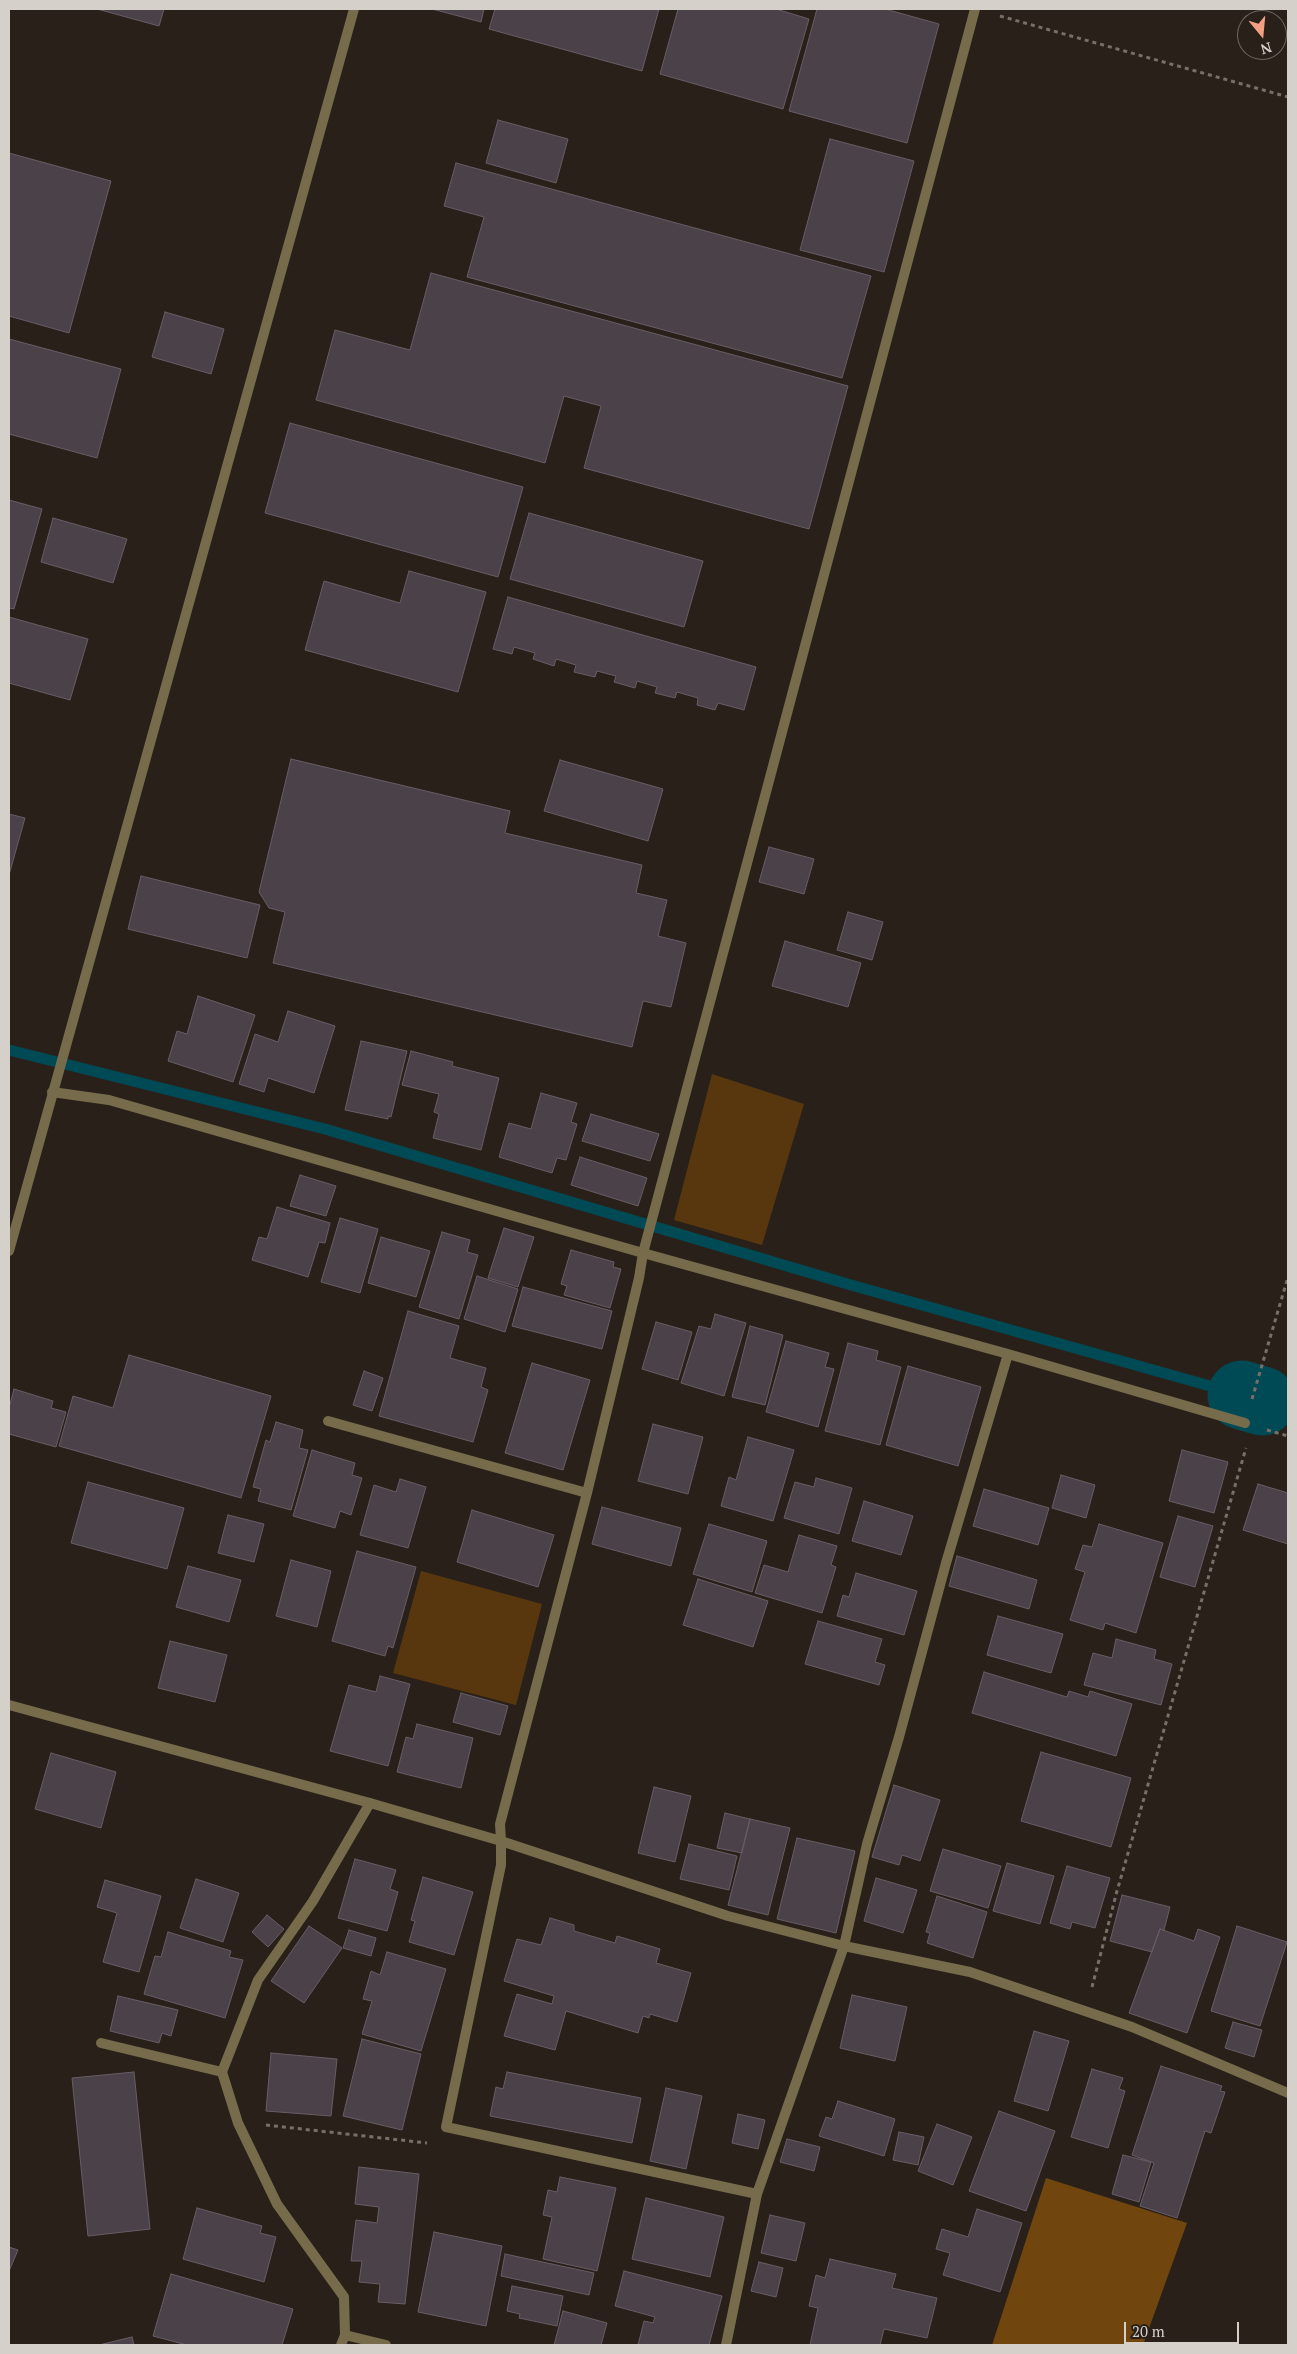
<!DOCTYPE html>
<html>
<head>
<meta charset="utf-8">
<style>
  body { margin:0 }
  #map { position:relative; width:1297px; height:2354px; overflow:hidden; background:#292119; font-family:"PT Serif",serif }
  canvas { display:block }
  .frame { position:absolute; inset:0; border:10px solid #d6d0cb; pointer-events:none }
  .north { position:absolute; left:1237px; top:10px; width:50px; height:50px; box-sizing:border-box; background:#292119; border:1px solid #6e6760; border-radius:50%; rotate:163deg; font-size:14px; font-weight:700; line-height:20px; text-align:center; color:#d6d0cb }
  .north::after { content:''; display:block; margin:auto; width:18px; height:22px; background:#f39f82; clip-path:polygon(50% 0,100% 100%,50% 72%,0 100%) }
  .scale { position:absolute; left:1124px; top:2322px; width:115px; height:22px; box-sizing:border-box; border:2px solid #d6d0cb; border-top:0; padding-left:6px; font-size:15px; line-height:18px; white-space:nowrap; color:#d6d0cb; -webkit-text-stroke:4px #292119; paint-order:stroke }
</style>
</head>
<body>
<div id="map">
<canvas width="1297" height="2354"></canvas>
<div class="frame"></div>
<div class="north">N</div>
<div class="scale">20 m</div>
</div>
<script>
const c = document.querySelector('canvas').getContext('2d');
c.lineJoin = 'round';
function fillPath(path, color) {
  c.fillStyle = color;
  c.fill(path, 'evenodd');
}
function toPath(rows) {
  const path = new Path2D();
  for (const r of rows) {
    path.moveTo(r[0], r[1]);
    for (let i = 2; i < r.length; i += 2) path.lineTo(r[i], r[i + 1]);
  }
  return path;
}
function trace(path, color, width, dash) {
  c.strokeStyle = color;
  c.lineWidth = width;
  c.lineCap = dash ? 'butt' : 'round';
  c.setLineDash(dash || []);
  c.stroke(path);
}
const green = toPath([
  [712,1074,804,1104,762,1245,674,1220],
  [421,1571,542,1604,516,1705,393,1673]
]);
const forest = toPath([
  [1046,2178,1187,2223,1143,2345,992,2345]
]);
const stream = toPath([
  [9,1050,325,1129,851,1285,1242,1395],
  [1262,1401,1288,1408]
]);
const river = toPath([
  [1242,1395,1262,1401]
]);
const building = toPath([
  [97,9,164,9,159,26,97,9],
  [432,9,484,9,481,22,432,9],
  [495,9,659,9,642,71,489,29,495,9],
  [678,9,776,9,809,19,783,109,660,74,678,9],
  [817,9,885,9,939,24,907,143,789,111,817,9],
  [498,120,568,139,556,183,486,163,498,120],
  [830,139,914,161,884,272,800,250,830,139],
  [9,153,111,181,69,333,9,316,9,153],
  [456,163,871,276,842,378,467,277,484,217,444,206,456,163],
  [431,273,848,386,809,529,584,468,601,406,564,396,545,463,316,400,335,330,410,350,431,273],
  [165,312,224,329,211,374,152,357,165,312],
  [9,339,121,369,97,458,9,434,9,339],
  [290,423,523,487,498,577,265,513,290,423],
  [9,500,42,509,14,609,9,608,9,500],
  [529,513,703,561,684,627,510,579,529,513],
  [53,518,127,539,113,583,41,562,53,518],
  [409,571,486,592,458,692,305,650,324,581,400,603,409,571],
  [508,597,756,667,744,710,718,703,715,710,697,705,698,698,677,692,675,698,655,693,657,687,637,681,635,688,614,682,616,676,597,671,595,677,574,672,576,665,556,659,554,666,533,659,535,653,514,647,512,654,493,649,508,597],
  [9,617,88,639,70,700,9,683,9,617],
  [291,759,510,811,505,833,642,865,636,893,667,900,658,936,686,943,671,1007,643,1001,632,1047,273,963,285,912,269,908,259,892,291,759],
  [560,760,663,789,648,841,544,811,560,760],
  [9,814,25,818,9,875,9,814],
  [769,847,814,859,804,894,759,882,769,847],
  [141,876,260,905,247,958,128,929,141,876],
  [848,912,883,922,872,960,837,950,848,912],
  [785,941,861,963,848,1007,772,986,785,941],
  [198,996,255,1015,233,1082,168,1061,177,1031,187,1034,198,996],
  [288,1011,335,1026,314,1093,268,1078,264,1092,239,1084,255,1034,278,1042,288,1011],
  [361,1041,407,1051,391,1117,388,1116,388,1119,345,1110,361,1041],
  [411,1051,453,1062,452,1066,499,1078,481,1150,433,1138,439,1114,434,1112,439,1094,402,1085,411,1051],
  [541,1093,577,1103,571,1122,577,1124,566,1160,557,1158,552,1173,499,1157,509,1123,531,1129,541,1093],
  [591,1114,659,1134,650,1161,582,1141,591,1114],
  [580,1157,647,1178,638,1206,571,1185,580,1157],
  [300,1175,336,1186,326,1216,290,1206,300,1175],
  [277,1207,330,1223,325,1243,319,1242,308,1277,252,1260,259,1237,267,1239,277,1207],
  [340,1218,378,1229,360,1293,321,1282,340,1218],
  [504,1228,534,1237,518,1287,488,1278,504,1228],
  [442,1232,470,1240,467,1252,478,1255,459,1319,419,1307,442,1232],
  [381,1237,430,1251,416,1297,368,1283,381,1237],
  [571,1250,614,1262,613,1267,621,1269,610,1308,564,1295,567,1286,561,1284,571,1250],
  [477,1276,518,1289,505,1332,464,1319,477,1276],
  [523,1287,612,1311,602,1349,512,1326,523,1287],
  [408,1311,459,1326,450,1358,486,1368,481,1387,488,1390,473,1442,379,1416,408,1311],
  [715,1314,746,1323,724,1396,681,1383,699,1326,711,1329,715,1314],
  [656,1322,692,1332,678,1380,642,1369,656,1322],
  [750,1326,783,1335,765,1405,732,1397,750,1326],
  [786,1341,829,1353,825,1367,834,1369,818,1427,766,1412,786,1341],
  [848,1343,878,1351,876,1360,901,1367,880,1445,825,1431,848,1343],
  [129,1355,271,1396,241,1498,59,1446,73,1396,113,1408,129,1355],
  [532,1363,590,1380,563,1470,505,1453,532,1363],
  [908,1366,981,1387,958,1466,886,1445,908,1366],
  [364,1371,383,1378,372,1411,353,1405,364,1371],
  [14,1389,53,1401,51,1408,66,1412,56,1447,9,1434,9,1408,14,1389],
  [276,1422,303,1430,299,1448,308,1450,291,1510,258,1501,261,1489,253,1487,266,1440,270,1442,276,1422],
  [653,1424,703,1437,688,1494,638,1481,653,1424],
  [748,1437,794,1450,773,1521,721,1506,729,1477,736,1480,748,1437],
  [312,1450,355,1463,352,1475,362,1478,351,1515,340,1511,335,1528,293,1516,312,1450],
  [1182,1450,1228,1462,1214,1513,1169,1501,1182,1450],
  [1061,1475,1095,1485,1086,1518,1052,1508,1061,1475],
  [816,1478,852,1488,839,1534,784,1518,795,1482,814,1487,816,1478],
  [400,1479,426,1487,408,1548,360,1535,374,1485,396,1492,400,1479],
  [88,1482,184,1508,167,1569,71,1543,88,1482],
  [1258,1484,1288,1493,1288,1544,1243,1530,1258,1484],
  [984,1489,1049,1508,1038,1545,973,1526,984,1489],
  [864,1501,913,1516,901,1555,852,1541,864,1501],
  [602,1507,681,1528,671,1566,592,1544,602,1507],
  [472,1510,554,1535,538,1587,457,1562,472,1510],
  [228,1515,264,1524,254,1562,218,1553,228,1515],
  [1178,1516,1213,1526,1195,1587,1160,1577,1178,1516],
  [709,1524,767,1541,752,1592,693,1574,709,1524],
  [1099,1524,1163,1543,1136,1633,1105,1623,1103,1630,1070,1620,1085,1572,1075,1569,1083,1545,1092,1547,1099,1524],
  [799,1535,837,1546,831,1565,836,1567,822,1613,755,1593,764,1565,788,1572,799,1535],
  [357,1551,416,1567,393,1648,388,1646,385,1656,332,1641,357,1551],
  [957,1556,1037,1580,1029,1609,949,1586,957,1556],
  [291,1560,331,1571,317,1627,276,1616,291,1560],
  [188,1566,241,1580,229,1622,176,1607,188,1566],
  [856,1573,917,1591,904,1635,837,1616,843,1595,849,1597,856,1573],
  [698,1579,768,1601,753,1647,683,1625,698,1579],
  [998,1616,1063,1634,1051,1673,987,1655,998,1616],
  [818,1621,882,1639,875,1662,885,1665,879,1685,805,1664,818,1621],
  [1116,1639,1156,1650,1154,1659,1172,1664,1161,1705,1084,1685,1093,1653,1112,1658,1116,1639],
  [170,1641,227,1655,215,1702,158,1688,170,1641],
  [984,1672,1067,1697,1069,1691,1088,1697,1090,1691,1132,1704,1116,1756,972,1713,984,1672],
  [380,1676,410,1684,388,1766,330,1751,349,1685,376,1692,380,1676],
  [461,1693,508,1706,500,1735,453,1722,461,1693],
  [417,1724,473,1738,461,1788,397,1772,406,1737,413,1739,417,1724],
  [1041,1752,1131,1778,1111,1847,1021,1821,1041,1752],
  [51,1753,116,1772,101,1828,35,1809,51,1753],
  [894,1785,940,1800,920,1861,902,1855,899,1865,872,1857,894,1785],
  [654,1787,691,1796,675,1862,638,1853,654,1787],
  [725,1813,750,1819,742,1853,717,1848,725,1813],
  [750,1819,790,1828,768,1915,728,1905,750,1819],
  [797,1838,855,1851,836,1933,777,1919,797,1838],
  [689,1844,737,1856,729,1890,680,1879,689,1844],
  [943,1849,1001,1866,988,1908,930,1891,943,1849],
  [355,1859,396,1870,390,1889,398,1892,387,1931,338,1918,355,1859],
  [1007,1863,1054,1876,1040,1924,993,1911,1007,1863],
  [1067,1866,1110,1878,1095,1928,1072,1922,1070,1929,1050,1923,1067,1866],
  [423,1877,473,1892,454,1955,409,1942,415,1921,411,1920,423,1877],
  [876,1878,917,1890,903,1933,864,1921,876,1878],
  [196,1879,239,1893,223,1942,180,1928,196,1879],
  [105,1880,161,1896,139,1972,103,1962,117,1913,97,1907,105,1880],
  [1122,1895,1170,1907,1164,1930,1160,1929,1152,1952,1110,1941,1122,1895],
  [937,1896,987,1912,973,1958,927,1943,930,1933,926,1932,937,1896],
  [267,1915,284,1929,268,1947,252,1932,267,1915],
  [550,1918,574,1925,574,1931,615,1943,617,1936,660,1949,656,1963,691,1973,677,2022,650,2014,649,2018,643,2016,638,2033,566,2011,555,2050,504,2036,517,1994,552,2004,554,1996,504,1981,517,1939,541,1945,550,1918],
  [309,1926,342,1948,304,2003,271,1981,309,1926],
  [1237,1926,1287,1942,1260,2026,1211,2011,1237,1926],
  [1160,1929,1194,1941,1198,1929,1220,1937,1187,2033,1129,2013,1160,1929],
  [349,1930,376,1938,371,1956,343,1948,349,1930],
  [168,1932,231,1951,229,1957,243,1960,225,2018,144,1994,155,1956,161,1957,168,1932],
  [387,1952,446,1969,421,2051,362,2034,372,2001,363,1999,371,1971,380,1975,387,1952],
  [852,1995,907,2007,895,2061,840,2048,852,1995],
  [118,1996,178,2010,171,2036,162,2033,159,2043,110,2031,118,1996],
  [1233,2022,1262,2030,1254,2057,1225,2048,1233,2022],
  [1034,2031,1069,2041,1048,2111,1014,2101,1034,2031],
  [362,2039,421,2054,402,2130,343,2116,362,2039],
  [271,2053,337,2059,331,2116,266,2111,271,2053],
  [1161,2066,1222,2086,1220,2091,1225,2092,1211,2133,1205,2131,1177,2218,1140,2206,1154,2163,1132,2155,1161,2066],
  [1092,2069,1123,2078,1119,2089,1125,2091,1108,2148,1071,2137,1092,2069],
  [134,2072,150,2229,88,2236,72,2078,134,2072],
  [507,2072,641,2098,632,2143,490,2116,496,2087,503,2089,507,2072],
  [666,2088,702,2096,686,2169,650,2161,666,2088],
  [838,2101,895,2119,884,2156,819,2136,826,2117,832,2119,838,2101],
  [999,2111,1055,2131,1026,2211,969,2191,999,2111],
  [738,2114,765,2120,758,2149,732,2143,738,2114],
  [937,2124,972,2137,953,2185,918,2171,937,2124],
  [899,2132,924,2137,918,2165,893,2160,899,2132],
  [787,2139,820,2147,814,2171,780,2162,787,2139],
  [1123,2155,1151,2162,1139,2202,1112,2194,1123,2155],
  [359,2167,419,2174,405,2304,378,2302,380,2284,359,2282,362,2261,351,2261,356,2220,377,2223,379,2207,355,2204,359,2167],
  [560,2177,616,2188,597,2271,543,2259,552,2217,543,2215,548,2190,557,2192,560,2177],
  [646,2198,724,2217,710,2277,632,2259,646,2198],
  [197,2208,262,2226,260,2233,276,2237,264,2282,183,2259,197,2208],
  [977,2209,1022,2223,1000,2292,943,2275,950,2253,936,2249,942,2229,968,2237,977,2209],
  [770,2215,805,2223,796,2261,761,2253,770,2215],
  [434,2232,502,2246,486,2326,418,2312,434,2232],
  [9,2247,18,2250,9,2271,9,2247],
  [505,2254,594,2273,589,2295,501,2276,505,2254],
  [830,2259,896,2274,892,2288,937,2298,927,2338,884,2329,880,2345,810,2345,818,2308,809,2306,816,2275,825,2278,830,2259],
  [759,2262,783,2268,776,2297,751,2291,759,2262],
  [624,2271,722,2296,709,2345,638,2345,644,2321,653,2323,655,2317,615,2306,624,2271],
  [171,2274,293,2309,282,2345,187,2345,153,2336,171,2274],
  [512,2286,563,2296,557,2326,519,2318,520,2314,507,2311,512,2286],
  [563,2311,607,2323,601,2345,554,2345,563,2311],
  [132,2337,134,2345,99,2345,132,2337]
]);
const path = toPath([
  [1000,16,1288,97],
  [1252,1399,1288,1277],
  [1267,1430,1288,1436],
  [1092,1987,1117,1891,1246,1448],
  [266,2125,427,2143]
]);
const service = toPath([
  [52,1092,109,1100,643,1253,1008,1354,1245,1423],
  [501,1841,501,1865,446,2127,757,2194],
  [844,1946,970,1972,1132,2027,1288,2093],
  [101,2043,222,2072],
  [345,2335,344,2297,277,2204,238,2123,222,2072,258,1980,313,1901,370,1803],
  [341,2345,345,2335,386,2345],
  [726,2345,757,2194,844,1946,867,1844,899,1737,946,1563,1008,1354]
]);
const minor = toPath([
  [9,1251,354,9],
  [328,1421,587,1493],
  [9,1705,370,1803,501,1841,728,1916,844,1946],
  [501,1841,500,1824,587,1493,639,1278,643,1253,975,9]
]);
fillPath(green, '#59370e');
fillPath(forest, '#70450e');
trace(stream, '#004a55', 11);
trace(river, '#004a55', 69);
fillPath(building, '#4b4149');
trace(building, '#685d66', 1);
trace(path, '#777069', 3, [4, 4]);
trace(service, '#766c4b', 10);
trace(minor, '#766c4b', 10);
</script>
</body>
</html>
